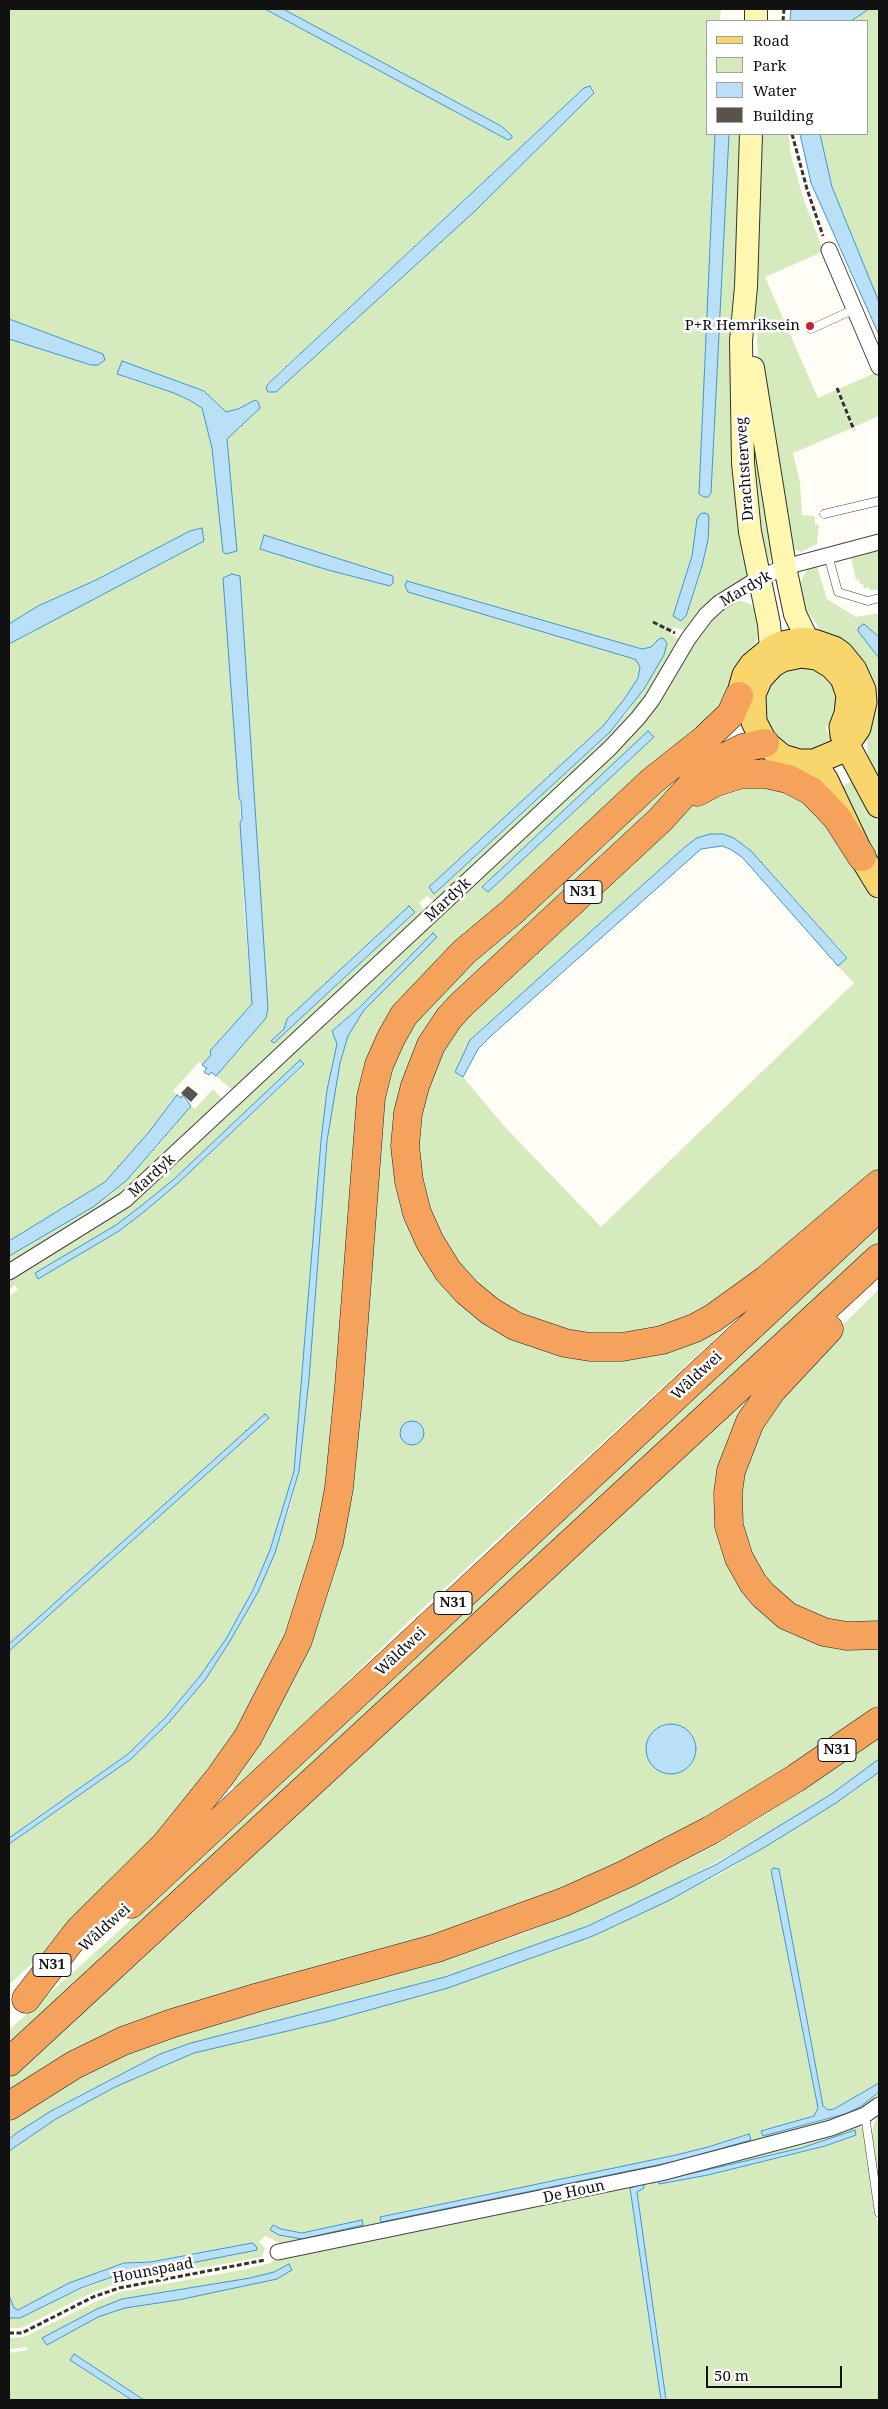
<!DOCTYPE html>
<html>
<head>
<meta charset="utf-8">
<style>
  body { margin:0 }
  #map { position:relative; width:888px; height:2409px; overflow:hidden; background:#fffdf5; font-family:"Noto Serif",serif }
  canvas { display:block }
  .frame { position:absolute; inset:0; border:10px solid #111; pointer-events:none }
  .legend { position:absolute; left:706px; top:20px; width:162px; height:115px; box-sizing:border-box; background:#fff; border:1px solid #a0a0a0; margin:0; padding:6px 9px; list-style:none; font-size:15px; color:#111 }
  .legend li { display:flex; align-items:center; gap:10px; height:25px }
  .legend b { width:25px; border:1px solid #a0a0a0 }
  .scale { position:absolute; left:706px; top:2366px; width:136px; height:22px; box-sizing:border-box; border:2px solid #111; border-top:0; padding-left:6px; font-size:15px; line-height:18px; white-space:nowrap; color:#111; -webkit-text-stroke:4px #fff; paint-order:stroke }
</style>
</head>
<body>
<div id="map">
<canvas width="888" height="2409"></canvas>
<div class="frame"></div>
<ul class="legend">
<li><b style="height:6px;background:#f9d66b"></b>Road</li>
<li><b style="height:14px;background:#d5ebbd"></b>Park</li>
<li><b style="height:14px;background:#b9e0f7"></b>Water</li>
<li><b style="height:14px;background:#5a524d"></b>Building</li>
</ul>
<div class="scale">50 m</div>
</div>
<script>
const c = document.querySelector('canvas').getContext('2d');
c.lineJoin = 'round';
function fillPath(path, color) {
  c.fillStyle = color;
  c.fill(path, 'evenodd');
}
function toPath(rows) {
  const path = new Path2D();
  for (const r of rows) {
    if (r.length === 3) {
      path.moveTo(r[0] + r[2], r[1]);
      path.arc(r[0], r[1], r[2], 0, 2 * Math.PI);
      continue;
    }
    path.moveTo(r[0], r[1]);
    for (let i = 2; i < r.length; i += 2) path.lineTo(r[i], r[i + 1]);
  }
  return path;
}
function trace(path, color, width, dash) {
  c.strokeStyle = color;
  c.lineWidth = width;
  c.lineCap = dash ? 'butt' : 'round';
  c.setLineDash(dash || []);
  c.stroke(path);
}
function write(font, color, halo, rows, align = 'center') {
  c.font = font + ' "Noto Serif",serif';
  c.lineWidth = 5;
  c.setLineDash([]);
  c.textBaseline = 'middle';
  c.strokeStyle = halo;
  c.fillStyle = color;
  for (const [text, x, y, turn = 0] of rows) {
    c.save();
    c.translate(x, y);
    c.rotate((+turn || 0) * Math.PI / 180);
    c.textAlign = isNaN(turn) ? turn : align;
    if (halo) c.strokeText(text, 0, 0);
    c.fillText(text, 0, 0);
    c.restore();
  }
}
const green = toPath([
  [9,9,265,9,508,140,512,136,501,126,283,9,721,9,720,21,707,21,707,134,715,134,699,494,708,497,711,493,729,134,743,134,749,573,745,580,686,631,674,627,670,634,680,640,636,716,435,902,427,896,419,903,426,912,235,1089,231,1089,216,1076,266,1018,268,1008,240,577,237,574,240,799,244,906,252,1004,203,1065,199,1062,173,1091,177,1095,149,1132,105,1182,9,1241,9,644,204,541,201,528,190,531,96,580,38,606,9,624,9,339,91,365,103,354,9,319],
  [590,86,594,90,594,93,474,212,276,392,269,382,584,88],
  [122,361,204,391,226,412,238,409,254,400,227,439,237,551,223,547,212,448,202,408,189,400,174,393,123,377],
  [709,518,708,539,702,566,692,598,686,616,673,616,692,556],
  [264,536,393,576,393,581,390,586,328,570,260,549],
  [407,581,642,649,651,647,659,639,664,655,628,712,610,732,434,894,429,887,603,726,625,698,638,678,640,667,636,660,631,658,408,592],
  [409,906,415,912,271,1041,284,1029,287,1019],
  [869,9,879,9,879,302,832,187,820,134,867,134,867,21,851,21],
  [760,134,788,134,791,156,805,203,823,250,822,252,765,277,818,398,836,390,852,428,793,453,800,483,802,515,815,516,815,525,819,524,817,544,801,552,791,548,759,370,755,306],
  [875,373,879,381,879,416,854,427,839,389],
  [748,395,774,559,765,562,762,560],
  [879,550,879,590,870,590,869,587,864,588,863,584,860,584,859,579,856,580,851,557],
  [817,566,827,599,856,617,879,613,879,637,864,624,879,658,879,785,869,766,866,731,834,640,821,631,801,602,799,591,801,581,806,571],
  [737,600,750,604,755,609,760,623,758,637,726,702,387,1036,333,1487,292,1637,214,1775,91,1908,9,1985,9,1844,131,1759,170,1721,205,1680,230,1641,258,1592,290,1507,299,1471,309,1379,327,1141,340,1063,348,1036,364,1010,437,937,332,1031,337,1044,327,1090,321,1141,294,1471,270,1550,253,1590,226,1639,200,1676,166,1717,128,1754,9,1838,9,1651,269,1418,265,1415,9,1644,9,1296,18,1290,15,1285,9,1290,9,1277,106,1219,614,752,691,645,722,607],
  [649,731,654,737,488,892,482,887],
  [300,1060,304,1065,177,1184,145,1211,119,1231,38,1278,35,1273,116,1225,141,1206,173,1180],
  [801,668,813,669,824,675,832,684,837,705,833,719,825,728,832,740,822,747,804,750,795,748,778,739,773,733,765,715,765,702,772,683,782,673],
  [722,742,725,751,468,987,400,1142,456,1290,595,1354,757,1300,407,1623,236,1790,226,1780,311,1619,381,1094,408,1031,476,959,671,776],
  [766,780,815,804,879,904,879,1177,692,1322,590,1339,493,1303,437,1238,418,1178,417,1116,455,1023,706,794],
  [734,838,751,851,847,957,838,966,854,983,601,1227,504,1126,463,1077,455,1072,470,1040,686,846],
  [853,781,879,824,879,867,837,788],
  [213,1089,220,1096,222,1105,122,1197,9,1267,9,1256,111,1194,156,1148,191,1106,195,1109],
  [879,1224,879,1245,92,1971,9,2043,9,2030,177,1878],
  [879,1289,879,1626,855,1628,792,1607,746,1560,736,1485,781,1386],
  [766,1381,732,1446,746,1584,879,1646,879,1710,836,1743,624,1868,9,2097,9,2077,135,1966],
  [879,1737,879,1759,830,1795,763,1837,663,1891,588,1926,445,1977,191,2043,160,2054,51,2111,9,2139,9,2117,34,2100,153,2041,426,1966,525,1933,620,1893,710,1848,762,1817],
  [879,1772,879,2083,834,2109,828,2110,823,2106,779,1869,771,1870,818,2108,814,2116,761,2131,763,2136,829,2119,860,2107,879,2092,879,2099,863,2111,749,2147,284,2245,265,2236,259,2242,265,2248,262,2257,118,2283,91,2293,21,2328,9,2328,9,2318,120,2274,156,2270,257,2250,256,2246,252,2243,151,2262,124,2263,69,2283,18,2310,14,2308,9,2295,9,2151,56,2119,115,2087,194,2053,330,2021,448,1988,593,1936,722,1873,836,1803],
  [748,2134,751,2140,677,2161,381,2222,380,2217,676,2155,708,2147],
  [273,2225,281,2229,302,2233,363,2225,302,2239,279,2235],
  [879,2112,878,2125,879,2185,872,2136,873,2126],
  [856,2125,860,2126,863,2130,879,2235,879,2400,666,2400,637,2192,639,2189,630,2188,661,2400,144,2400,74,2354,70,2360,132,2400,9,2400,9,2353,28,2350,27,2347,9,2349,9,2338,24,2337,95,2302,120,2292,247,2269,270,2263,281,2255],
  [855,2130,856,2135,826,2146,708,2175,659,2183,659,2181,801,2148],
  [288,2264,291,2270,276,2279,178,2300,125,2308,98,2317,47,2345,122,2299,250,2278,274,2272]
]);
const water = toPath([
  [265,9,283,9,501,126,512,136,512,138,508,140,265,9],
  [791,9,869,9,851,21,790,21,791,9],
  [590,86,594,93,474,212,276,392,268,392,266,387,270,382,584,88,590,86],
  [715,134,729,134,711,493,708,497,704,497,699,494,715,134],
  [800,134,820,134,832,187,879,302,879,335,811,183,800,134],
  [9,319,103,354,105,360,98,365,91,365,9,339,9,319],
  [122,361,204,391,226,412,238,409,255,400,258,402,260,408,227,439,237,551,226,554,223,552,212,448,202,408,189,400,174,393,117,374,122,361],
  [704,513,708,514,709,518,708,540,702,566,686,616,681,621,673,616,692,556,697,519,700,514,704,513],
  [202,528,204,541,9,644,9,624,38,606,96,580,190,531,202,528],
  [264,535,393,576,393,583,390,586,328,570,260,549,264,535],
  [232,574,240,576,268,1008,266,1018,216,1076,211,1072,209,1075,204,1072,207,1068,202,1065,211,1055,210,1051,252,1004,240,823,242,819,241,801,239,798,223,578,232,574],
  [407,581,642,649,651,647,659,639,663,638,667,643,664,655,644,689,610,732,434,894,429,887,603,726,625,698,638,678,640,667,636,660,631,658,408,592,405,586,407,581],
  [864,624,879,637,879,658,858,631,859,627,864,624],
  [648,731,654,737,488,892,482,887,648,731],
  [710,834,723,834,734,838,751,851,847,958,838,966,742,857,730,849,722,846,701,849,492,1035,478,1049,463,1077,455,1072,470,1040,686,846,697,838,710,834],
  [409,906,415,912,274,1043,271,1041,284,1029,287,1019,409,906],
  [433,933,437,937,364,1010,348,1036,340,1063,327,1141,309,1379,299,1471,275,1553,258,1592,230,1641,205,1680,170,1721,131,1759,9,1844,9,1838,128,1754,166,1717,200,1676,226,1639,253,1590,270,1550,294,1471,321,1141,327,1090,337,1044,332,1031,360,1007,433,933],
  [300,1060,304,1064,177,1184,145,1211,119,1231,38,1279,35,1273,116,1225,141,1206,173,1180,300,1060],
  [177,1095,181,1098,183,1095,191,1106,127,1180,93,1207,9,1256,9,1241,105,1182,149,1132,177,1095],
  [265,1414,269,1418,9,1651,9,1644,265,1414],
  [412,1433,12],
  [671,1749,25],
  [879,1759,879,1772,836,1803,765,1847,668,1901,593,1936,448,1988,330,2021,194,2053,115,2087,56,2119,9,2151,9,2139,18,2132,51,2111,160,2054,191,2043,445,1977,588,1926,717,1864,830,1795,879,1759],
  [774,1868,779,1869,823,2106,828,2110,834,2109,879,2083,879,2092,860,2107,845,2114,763,2136,761,2131,814,2116,818,2108,771,1870,774,1868],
  [855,2130,856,2135,825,2146,708,2175,659,2184,659,2181,801,2148,855,2130],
  [749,2134,751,2140,677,2161,381,2222,380,2217,676,2155,708,2147,749,2134],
  [643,2184,644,2188,637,2192,666,2400,661,2400,630,2188,643,2184],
  [362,2220,363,2225,302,2239,279,2235,270,2230,273,2225,281,2229,302,2233,362,2220],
  [252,2243,256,2246,257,2250,156,2270,120,2274,81,2288,20,2318,9,2318,9,2295,14,2308,18,2310,69,2283,124,2263,151,2262,252,2243],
  [289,2264,292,2270,277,2279,178,2300,125,2308,98,2317,47,2345,42,2338,97,2309,122,2299,250,2278,274,2272,289,2264],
  [74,2354,144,2400,132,2400,70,2360,74,2354]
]);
const building = toPath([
  [188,1086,198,1094,191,1102,181,1093]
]);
const path = toPath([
  [783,21,784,9],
  [792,134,807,189,823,236],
  [837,388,854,430],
  [653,622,675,633],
  [9,2333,22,2333,93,2297,119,2288,265,2260]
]);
const lane = toPath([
  [811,329,855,309],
  [824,514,879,501],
  [828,555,838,592,868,601,879,598],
  [865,2115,879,2213]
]);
const street = toPath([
  [829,250,879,367],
  [9,1272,125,1200,610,748,638,718,652,700,688,639,706,615,719,603,759,578,785,567,879,542],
  [278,2252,661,2173,831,2128,865,2115,879,2105]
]);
const secondary = toPath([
  [756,21,756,9],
  [751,134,746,287,741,341,743,463,750,532,769,624,771,649],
  [753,368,785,567,795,614,808,641]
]);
const primary = toPath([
  [739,696,745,675,752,665,771,649,782,644,803,640,814,642,834,649,841,654,854,670,863,690,864,702,858,728,847,744,838,752,814,762,799,762,782,757,765,743,754,722,753,694,760,678,772,665,782,659,801,655,817,657,832,666,843,678,849,695,847,714,842,727,843,735,847,744,850,751,879,805],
  [814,762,826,781,862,857,879,885]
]);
const highway = toPath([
  [765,743,743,748,723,758,699,777,660,820,461,1005,449,1018,431,1045,415,1086,408,1113,405,1146,409,1181,417,1213,430,1242,448,1271,467,1292,490,1311,515,1326,565,1343,590,1347,622,1347,662,1340,695,1328,713,1318,767,1279,879,1184],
  [697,792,716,782,742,774,766,774,788,779,811,791,824,804,837,818,862,857],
  [829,1329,772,1390,750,1422,731,1471,728,1493,729,1526,739,1558,753,1583,763,1595,787,1616,824,1632,847,1636,879,1635],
  [131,1904,879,1207],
  [26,1999,79,1930,165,1845,219,1778,248,1737,298,1640,329,1542,339,1488,349,1387,371,1097,379,1065,391,1038,404,1015,464,952,513,911,652,781,705,739,731,714,739,696],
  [9,2062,879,1258],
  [9,2106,74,2065,123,2041,173,2023,259,1997,437,1948,564,1902,626,1874,711,1830,796,1778,879,1721]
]);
const markers = [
  [810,326,5,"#c4262e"]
];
const shields = [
  [583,892,38],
  [453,1603,38],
  [837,1750,38],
  [52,1965,38]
];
const shieldNames = [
  ["N31",583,892],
  ["N31",453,1603],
  ["N31",837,1750],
  ["N31",52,1965]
];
const poiNames = [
  ["P+R Hemriksein",800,326]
];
const streetNames = [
  ["Drachtsterweg",745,469,-94],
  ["Mardyk",746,589,-30],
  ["Mardyk",448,900,-43],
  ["Mardyk",152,1176,-42],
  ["Wâldwei",697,1376,-43],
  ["Wâldwei",401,1652,-43],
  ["Wâldwei",105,1928,-42],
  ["De Houn",574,2192,-12],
  ["Hounspaad",153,2271,-11]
];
fillPath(green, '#d5ebbd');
fillPath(water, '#b9e0f7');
trace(water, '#3f96cf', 1);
fillPath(building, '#5a524d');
trace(lane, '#444', 9);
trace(street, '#444', 17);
trace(secondary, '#333', 24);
trace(primary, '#222', 27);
trace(highway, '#222', 29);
trace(path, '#333', 3, [5, 2.5]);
trace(lane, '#fff', 8);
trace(street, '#fff', 15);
trace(secondary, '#fff6b0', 22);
trace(primary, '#f9d66b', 25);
trace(highway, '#f5a25d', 28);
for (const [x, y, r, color] of markers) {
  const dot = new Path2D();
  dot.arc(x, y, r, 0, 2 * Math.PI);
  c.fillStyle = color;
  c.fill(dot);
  trace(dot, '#fff', 2);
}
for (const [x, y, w] of shields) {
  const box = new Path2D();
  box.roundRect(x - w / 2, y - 11.5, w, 23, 4);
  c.fillStyle = '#fff';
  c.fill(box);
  trace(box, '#111', 1);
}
write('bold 14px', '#111', null, shieldNames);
write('15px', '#111', '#fff', poiNames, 'right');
write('15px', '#111', '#fff', streetNames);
</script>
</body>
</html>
